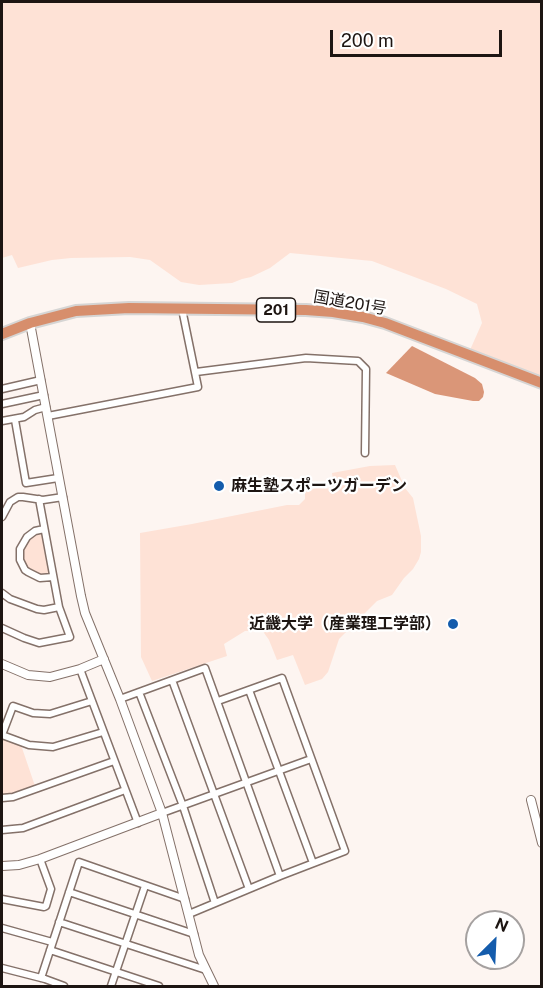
<!DOCTYPE html>
<html>
<head>
<meta charset="utf-8">
<style>
  body { margin:0 }
  #map { position:relative; width:543px; height:988px; overflow:hidden; background:#fdf5f1; font-family:"Public Sans",sans-serif }
  canvas { display:block }
  .frame { position:absolute; inset:0; border:3px solid #1d1512; pointer-events:none }
  .north { position:absolute; left:465px; top:910px; width:60px; height:60px; box-sizing:border-box; background:#fff; border:2px solid #a5a1a0; border-radius:50%; rotate:24deg; font-size:16px; font-weight:700; line-height:24px; text-align:center; color:#1d1512 }
  .north::after { content:''; display:block; margin:auto; width:21px; height:27px; background:#145cac; clip-path:polygon(50% 0,100% 100%,50% 72%,0 100%) }
  .scale { position:absolute; left:330px; top:30px; width:172px; height:27px; box-sizing:border-box; border:3px solid #1d1512; border-top:0; padding-left:8px; font-size:18px; line-height:21px; white-space:nowrap; color:#1d1512; -webkit-text-stroke:4px #fff; paint-order:stroke }
</style>
</head>
<body>
<div id="map">
<canvas width="543" height="988"></canvas>
<div class="frame"></div>
<div class="north">N</div>
<div class="scale">200 m</div>
</div>
<script>
const c = document.querySelector('canvas').getContext('2d');
c.lineJoin = 'round';
function fillPath(path, color) {
  c.fillStyle = color;
  c.fill(path, 'evenodd');
}
function toPath(rows) {
  const path = new Path2D();
  for (const r of rows) {
    path.moveTo(r[0], r[1]);
    for (let i = 2; i < r.length; i += 2) path.lineTo(r[i], r[i + 1]);
  }
  return path;
}
function trace(path, color, width, dash) {
  c.strokeStyle = color;
  c.lineWidth = width;
  c.lineCap = dash ? 'butt' : 'round';
  c.setLineDash(dash || []);
  c.stroke(path);
}
function write(font, color, halo, rows, align = 'center') {
  c.font = font + ' "Public Sans","Noto Sans JP",sans-serif';
  c.lineWidth = 4.5;
  c.setLineDash([]);
  c.textBaseline = 'middle';
  c.strokeStyle = halo;
  c.fillStyle = color;
  for (const [text, x, y, turn = 0] of rows) {
    c.save();
    c.translate(x, y);
    c.rotate((+turn || 0) * Math.PI / 180);
    c.textAlign = isNaN(turn) ? turn : align;
    if (halo) c.strokeText(text, 0, 0);
    c.fillText(text, 0, 0);
    c.restore();
  }
}
const green = toPath([
  [2,2,541,2,541,377,470,350,482,323,477,304,446,289,372,261,290,253,270,268,251,277,242,279,232,283,199,285,181,282,150,260,130,257,71,258,52,260,18,268,12,255,2,258],
  [395,465,405,488,413,498,421,536,421,552,419,559,413,569,404,578,392,595,377,601,339,639,328,672,322,679,305,685,293,655,277,660,269,640,262,630,245,631,224,644,227,656,152,681,141,657,140,533,192,524,287,505,299,505,305,499,305,491,316,488,334,489,332,473,370,466],
  [40,532,42,534,50,572,48,575,40,575,28,569,25,565,22,553,24,546,32,535],
  [2,738,21,745,35,786,13,794,2,795]
]);
const water = toPath([
  [412,346,475,378,482,384,484,392,483,397,479,401,473,401,435,394,386,373]
]);
const minor = toPath([
  [196,372,306,358,358,361,366,369,365,453],
  [2,389,41,380],
  [2,404,44,395],
  [48,416,198,387,182,309],
  [15,420,26,483,58,478],
  [2,421,24,417,35,410,46,407],
  [2,517,10,502,18,497,23,497,43,500,63,497],
  [44,529,35,531,27,537,20,549,20,560,25,570,28,572,40,578,53,577],
  [2,593,10,599,37,609,44,610,59,607],
  [2,628,24,638,39,643,70,637,59,607,39,499],
  [80,669,138,823],
  [172,680,249,889],
  [249,690,313,863],
  [139,692,183,806,215,903],
  [120,699,205,668,280,876],
  [92,701,50,714,33,713,13,706,2,735,29,745,53,747,103,732],
  [2,798,13,797,114,761],
  [162,813,311,759],
  [2,830,23,828,125,790],
  [69,892,194,934],
  [2,899,44,907,46,906,51,889,40,859],
  [189,914,280,876,345,851,282,678,218,701],
  [59,922,206,970],
  [2,928,52,942],
  [50,950,159,986],
  [2,968,45,979,64,986],
  [41,978,79,862,185,899],
  [111,986,145,886]
]);
const tertiary = toPath([
  [30,323,81,596,85,613,120,699,162,813,199,955,214,986],
  [2,664,28,675,50,677,80,669,104,659],
  [531,800,542,843],
  [2,866,19,865,40,859,162,813]
]);
const trunk = toPath([
  [2,334,30,323,76,311,129,308,306,310,333,312,363,317,385,323,542,383]
]);
const markers = [
  [219,486,6,"#145cac"],
  [453,624,6,"#145cac"]
];
const shields = [
  [276,310,39]
];
const shieldNames = [
  ["201",276,310]
];
const streetNames = [
  ["国道201号",350,303,10]
];
const poiNames = [
  ["麻生塾スポーツガーデン",231,486],
  ["近畿大学（産業理工学部）",441,624,"right"]
];
fillPath(green, '#fee2d6');
fillPath(water, '#da9678');
trace(minor, '#847169', 9);
trace(tertiary, '#847169', 10);
trace(trunk, '#d6d5d4', 14);
trace(minor, '#fff', 6);
trace(tertiary, '#fff', 8);
trace(trunk, '#d78e6c', 10);
for (const [x, y, r, color] of markers) {
  const dot = new Path2D();
  dot.arc(x, y, r, 0, 2 * Math.PI);
  c.fillStyle = color;
  c.fill(dot);
  trace(dot, '#fff', 2);
}
for (const [x, y, w] of shields) {
  const box = new Path2D();
  box.roundRect(x - w / 2, y - 12, w, 24, 4.5);
  c.fillStyle = '#fff';
  c.fill(box);
  trace(box, '#1d1512', 1.5);
}
write('bold 15px', '#1d1512', null, shieldNames);
write('16px', '#1d1512', '#fff', streetNames);
write('bold 16px', '#1d1512', '#fff', poiNames, 'left');
</script>
</body>
</html>
